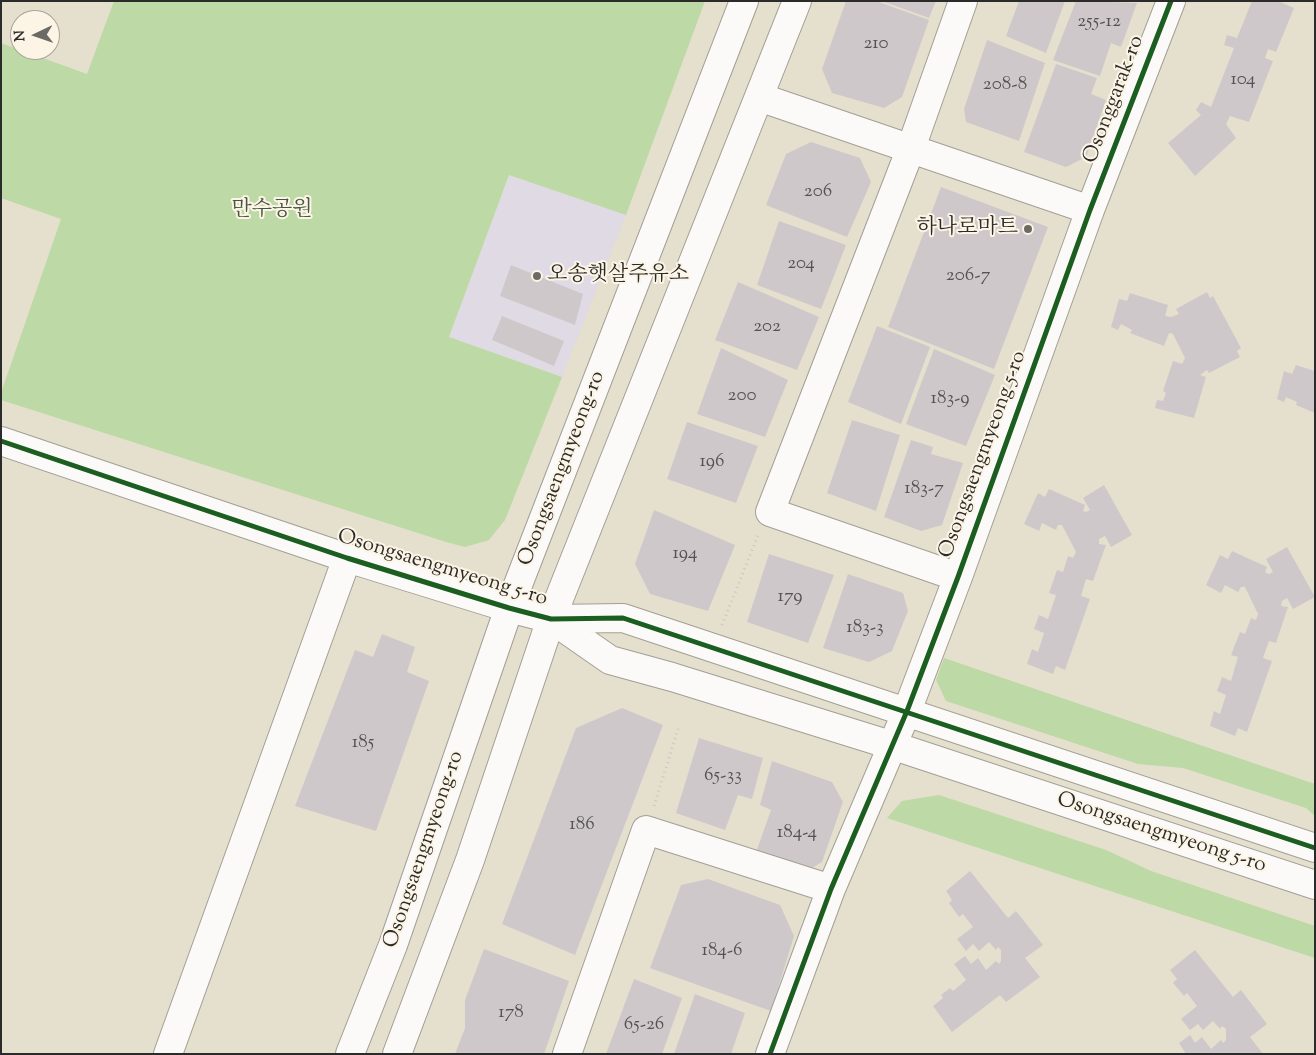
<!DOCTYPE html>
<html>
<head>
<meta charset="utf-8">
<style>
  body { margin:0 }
  #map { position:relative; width:1316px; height:1055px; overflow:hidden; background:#e5dfce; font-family:"Sorts Mill Goudy",serif }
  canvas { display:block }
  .frame { position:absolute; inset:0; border:2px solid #2b2b2b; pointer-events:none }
  .north { position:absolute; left:10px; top:10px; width:50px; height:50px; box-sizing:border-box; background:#fcf5e5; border:1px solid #a8a49b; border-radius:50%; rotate:267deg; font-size:14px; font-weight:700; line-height:20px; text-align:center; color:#2b2b2b }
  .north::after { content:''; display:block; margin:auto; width:18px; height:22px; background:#6c6a64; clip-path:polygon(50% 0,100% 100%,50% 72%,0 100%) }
</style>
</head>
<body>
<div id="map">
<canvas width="1316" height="1055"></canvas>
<div class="frame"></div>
<div class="north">N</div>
</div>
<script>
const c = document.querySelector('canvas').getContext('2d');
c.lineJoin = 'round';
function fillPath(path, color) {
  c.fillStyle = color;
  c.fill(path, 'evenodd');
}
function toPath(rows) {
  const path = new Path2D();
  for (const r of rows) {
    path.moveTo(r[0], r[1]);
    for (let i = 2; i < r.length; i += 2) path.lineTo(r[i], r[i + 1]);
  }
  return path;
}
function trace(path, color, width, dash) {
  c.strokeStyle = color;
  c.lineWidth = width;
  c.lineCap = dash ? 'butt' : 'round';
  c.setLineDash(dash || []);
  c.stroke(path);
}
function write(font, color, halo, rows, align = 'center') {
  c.font = font + ' "Sorts Mill Goudy","Noto Serif KR",serif';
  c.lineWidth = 4;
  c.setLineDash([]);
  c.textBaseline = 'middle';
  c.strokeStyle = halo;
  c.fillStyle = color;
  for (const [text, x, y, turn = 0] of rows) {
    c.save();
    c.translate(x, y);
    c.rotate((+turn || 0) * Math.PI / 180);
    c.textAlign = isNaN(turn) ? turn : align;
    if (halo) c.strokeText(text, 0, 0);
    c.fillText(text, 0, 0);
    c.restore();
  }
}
const built = toPath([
  [509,175,626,215,562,377,449,337]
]);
const green = toPath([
  [114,1,705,1,626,215,509,175,449,337,562,377,505,520,489,540,465,547,446,542,1,400,1,393,61,219,1,198,1,43,87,74],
  [944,658,1315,784,1315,816,1306,808,1183,768,1138,764,946,701,936,680],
  [939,795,1106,850,1151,871,1315,926,1315,958,887,818,902,801]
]);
const building = toPath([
  [846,1,876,1,929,20,902,97,884,108,832,93,822,69],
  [882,1,936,1,929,18],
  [1019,1,1065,1,1046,53,1006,36],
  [1076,1,1137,3,1121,47,1111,43,1100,76,1053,60],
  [1252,1,1278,1,1294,8,1276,52,1268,49,1265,58,1273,61,1249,122,1230,116,1226,124,1236,138,1195,176,1168,143,1201,115,1196,110,1201,102,1211,107,1234,48,1224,45,1227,35,1237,38],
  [987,40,1045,63,1019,141,966,122,964,109],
  [1056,64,1097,78,1091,94,1106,100,1086,157,1066,167,1024,152],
  [811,142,860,158,871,182,847,237,766,205,786,154],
  [941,187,1048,227,994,369,888,327],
  [779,221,846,245,821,309,757,285],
  [511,265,583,294,575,325,500,296],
  [738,282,819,317,797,370,715,340],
  [1207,292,1210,298,1213,296,1241,348,1237,351,1240,357,1209,373,1207,370,1200,375,1206,377,1194,418,1155,408,1157,400,1163,401,1166,393,1163,391,1173,361,1182,364,1185,358,1173,334,1169,333,1164,346,1130,333,1132,330,1121,324,1118,330,1111,327,1119,299,1127,301,1130,293,1168,305,1165,316,1171,317,1179,314,1176,309],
  [502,316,564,341,554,366,492,340],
  [877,326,930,347,901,424,848,402],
  [721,348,788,380,765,437,697,414],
  [934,349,995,375,966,446,906,424],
  [1296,365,1315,371,1315,413,1296,405,1297,402,1286,397,1284,402,1277,399,1284,371,1292,374],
  [852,420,900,435,876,511,827,493],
  [687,422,758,446,736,503,667,479],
  [911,440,933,447,931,454,963,463,942,525,921,531,884,517],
  [1104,485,1132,535,1111,547,1105,536,1099,539,1099,544,1106,545,1093,581,1086,579,1081,596,1090,599,1065,670,1056,666,1053,674,1027,664,1032,649,1038,652,1044,633,1034,629,1039,615,1048,619,1056,595,1049,593,1057,570,1063,572,1068,556,1073,558,1076,552,1062,525,1058,525,1056,530,1042,523,1039,531,1024,524,1038,493,1045,497,1049,489,1085,505,1083,511,1086,512,1090,510,1083,498],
  [654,510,735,545,708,611,650,594,635,564],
  [1287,547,1315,597,1293,609,1287,598,1282,601,1281,606,1288,607,1276,643,1269,641,1263,658,1272,661,1247,732,1238,728,1235,736,1210,726,1214,711,1220,714,1226,695,1217,691,1222,677,1231,681,1238,657,1231,655,1240,632,1245,634,1251,618,1256,620,1258,614,1245,587,1241,587,1238,592,1225,585,1221,593,1206,585,1220,555,1228,559,1232,551,1267,567,1265,572,1269,574,1273,572,1266,559],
  [769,554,834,575,808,643,747,622],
  [848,574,903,593,908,611,892,651,869,662,823,648],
  [382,634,415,647,407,672,429,681,376,831,295,806,355,650,373,657],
  [622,708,663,725,575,955,502,924,576,728],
  [699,738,763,758,752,799,738,795,725,830,676,813],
  [772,761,832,782,843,802,822,862,800,875,754,858,771,810,760,805],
  [970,871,1008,918,1016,911,1043,945,1025,958,1040,977,1006,1002,1000,995,952,1032,933,1006,943,998,941,995,950,988,953,991,966,980,954,964,965,956,971,964,978,958,986,970,996,961,999,964,1001,961,1001,950,998,947,996,950,989,942,979,951,973,944,966,951,957,939,973,927,963,914,959,917,949,903,952,900,946,891],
  [708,879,780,905,794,936,771,1011,650,968,681,885],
  [484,949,569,981,544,1054,455,1054,465,1028,465,1000],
  [1195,950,1233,997,1241,990,1267,1024,1250,1037,1263,1054,1186,1054,1179,1043,1190,1035,1195,1043,1202,1037,1211,1049,1221,1040,1223,1043,1226,1040,1226,1029,1222,1026,1220,1029,1213,1021,1203,1030,1198,1024,1190,1030,1181,1019,1197,1006,1187,993,1184,996,1173,983,1177,979,1170,970],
  [634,979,682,998,662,1054,606,1054],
  [695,994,745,1013,731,1054,674,1054]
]);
const path = toPath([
  [722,625,759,533],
  [654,806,679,726]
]);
const minor = toPath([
  [759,97,1090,210],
  [1,441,347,558,509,608,551,619,623,618,1315,848],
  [958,577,770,512,911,148,963,1],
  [551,619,610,660,672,677,894,746,1315,885],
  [168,1054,347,558],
  [350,1054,393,945,509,608,744,1],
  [397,1054,470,860,551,619,797,1],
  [567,1054,646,830,831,889],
  [770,1054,831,889,907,711,958,577,1090,210,1171,1]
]);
const cycleway = toPath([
  [1,441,347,558,509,608,551,619,623,618,1315,848],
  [770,1054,831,889,907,711,958,577,1090,210,1171,1]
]);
const markers = [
  [1028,229,5,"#6c6a64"],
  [537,276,5,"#6c6a64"]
];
const numberNames = [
  ["255-12",1099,23],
  ["210",876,45],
  ["104",1243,81],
  ["208-8",1005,86],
  ["206",818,193],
  ["204",801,265],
  ["206-7",968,277],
  ["202",767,328],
  ["200",742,397],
  ["183-9",950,400],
  ["196",712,463],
  ["183-7",924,490],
  ["194",685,555],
  ["179",790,598],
  ["183-3",865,629],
  ["185",363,744],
  ["65-33",723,777],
  ["186",582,826],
  ["184-4",797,834],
  ["184-6",722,952],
  ["178",511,1014],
  ["65-26",644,1026]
];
const streetNames = [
  ["Osonggarak-ro",1115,100,-69],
  ["Osongsaengmyeong 5-ro",984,455,-70],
  ["Osongsaengmyeong-ro",563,469,-69],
  ["Osongsaengmyeong 5-ro",442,569,17],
  ["Osongsaengmyeong 5-ro",1161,834,18],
  ["Osongsaengmyeong-ro",425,850,-71]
];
const parkNames = [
  ["만수공원",272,211]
];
const poiNames = [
  ["하나로마트",1018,229],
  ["오송햇살주유소",547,276,"left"]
];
fillPath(built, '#e0dae4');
fillPath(green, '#bdd9a6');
fillPath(building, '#cfc8cb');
trace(minor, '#a29f95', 30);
trace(path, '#c9c7c4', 3, [1, 4]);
trace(minor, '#fbfaf8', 28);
trace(cycleway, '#1b5e20', 5);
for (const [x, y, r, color] of markers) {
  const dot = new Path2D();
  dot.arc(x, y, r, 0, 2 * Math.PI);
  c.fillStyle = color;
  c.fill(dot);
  trace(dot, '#fcf5e5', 2);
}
write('19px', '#545253', null, numberNames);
write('21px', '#2b2b2b', '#fcf5e5', streetNames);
write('21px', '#485542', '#fcf5e5', parkNames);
write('21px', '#2b2b2b', '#fcf5e5', poiNames, 'right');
</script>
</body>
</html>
